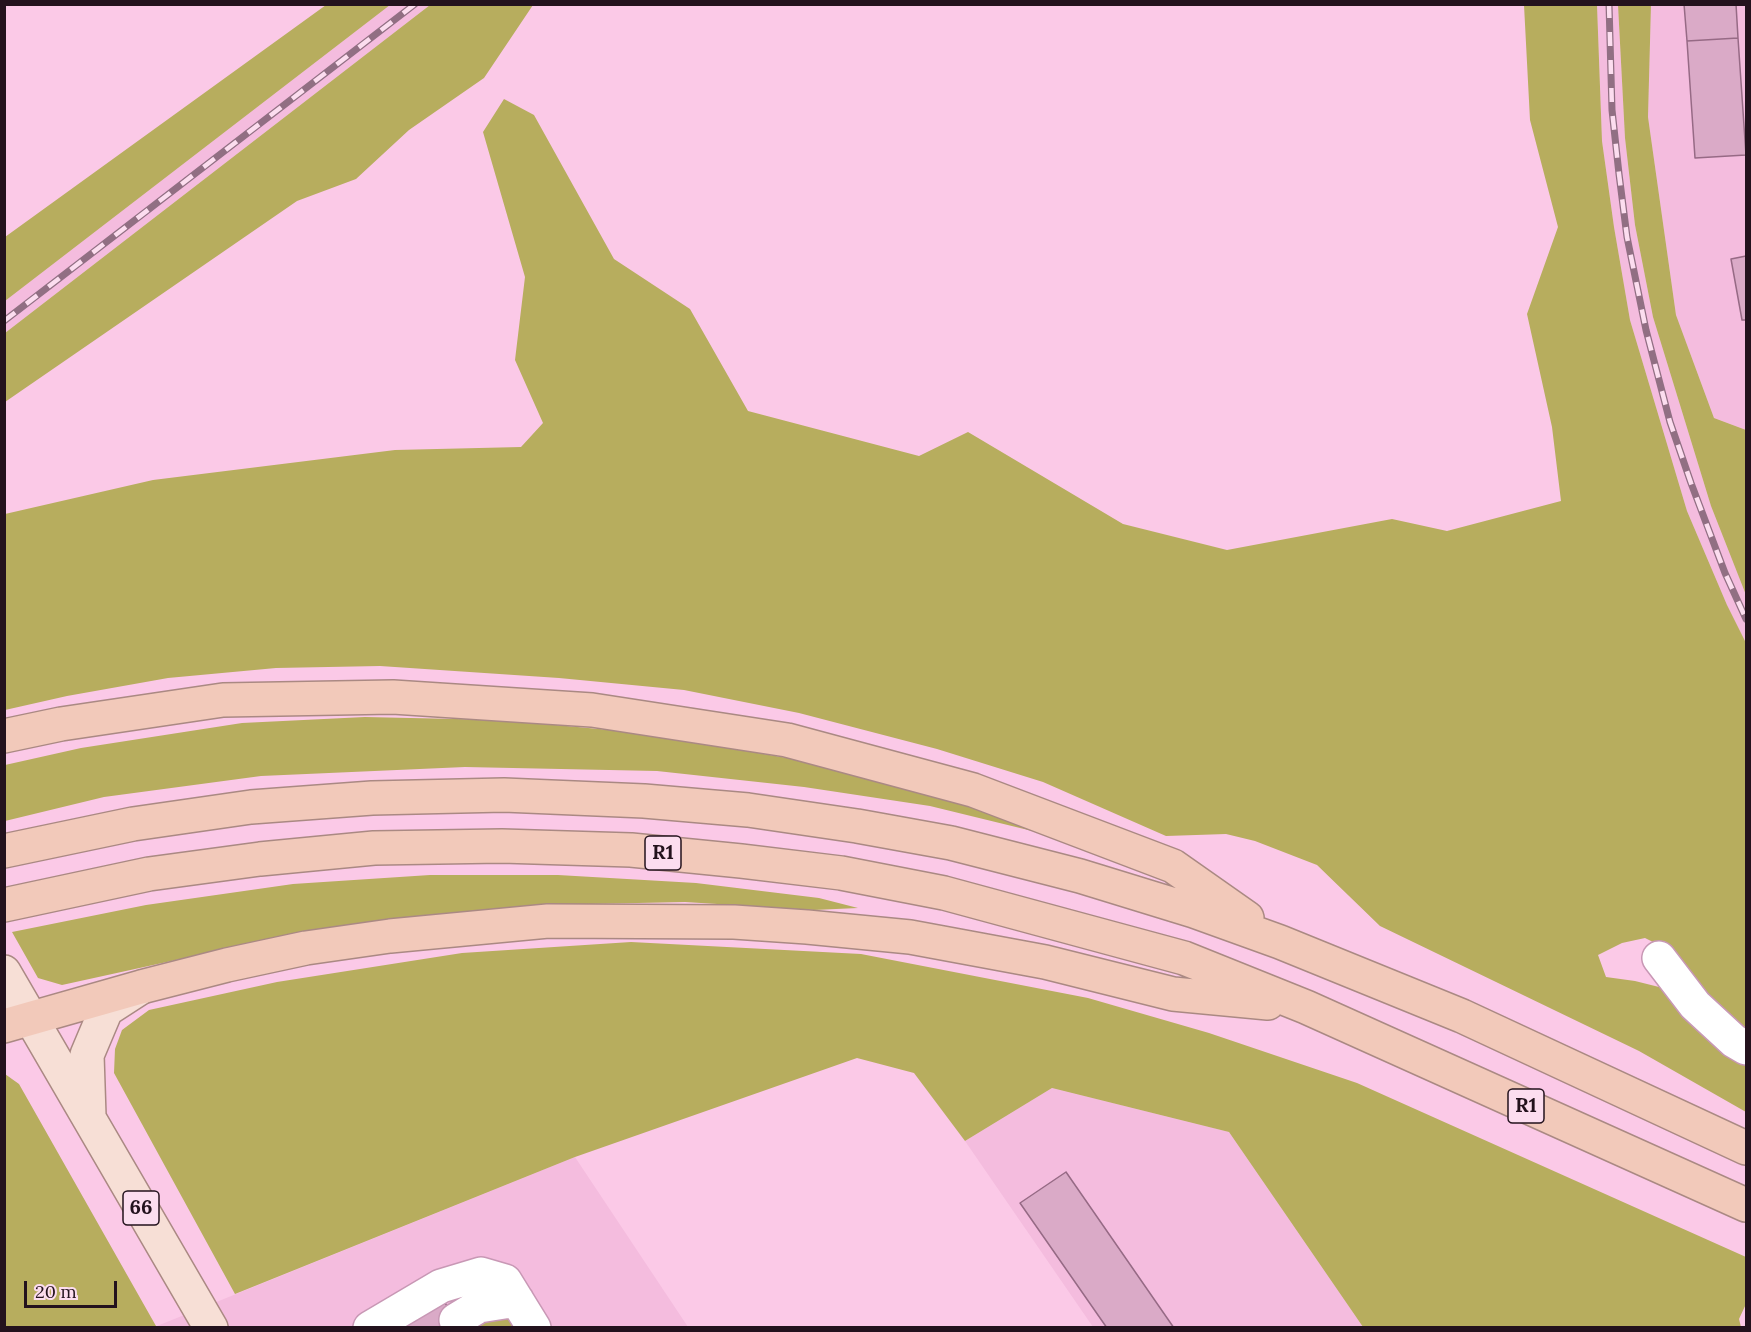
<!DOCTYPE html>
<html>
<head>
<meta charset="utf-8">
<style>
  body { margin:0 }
  #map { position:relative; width:1751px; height:1332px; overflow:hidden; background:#fbc9e7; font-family:Lora,serif }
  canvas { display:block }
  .frame { position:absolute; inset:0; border:6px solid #23121d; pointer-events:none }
  .scale { position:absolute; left:24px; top:1281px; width:93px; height:27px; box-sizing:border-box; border:3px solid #23121d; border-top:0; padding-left:8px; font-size:18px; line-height:21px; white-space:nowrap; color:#23121d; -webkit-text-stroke:4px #fcddef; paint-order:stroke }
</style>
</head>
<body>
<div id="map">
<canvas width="1751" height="1332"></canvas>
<div class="frame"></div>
<div class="scale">20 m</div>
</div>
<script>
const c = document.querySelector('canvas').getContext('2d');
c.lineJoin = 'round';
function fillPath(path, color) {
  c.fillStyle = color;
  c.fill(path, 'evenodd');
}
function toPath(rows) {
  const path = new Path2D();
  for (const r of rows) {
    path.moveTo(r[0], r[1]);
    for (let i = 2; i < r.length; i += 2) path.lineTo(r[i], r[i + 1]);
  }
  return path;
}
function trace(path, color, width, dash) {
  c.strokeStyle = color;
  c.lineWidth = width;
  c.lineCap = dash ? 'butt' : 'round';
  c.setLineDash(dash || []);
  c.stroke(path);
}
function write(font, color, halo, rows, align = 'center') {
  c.font = font + ' Lora,serif';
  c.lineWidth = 6;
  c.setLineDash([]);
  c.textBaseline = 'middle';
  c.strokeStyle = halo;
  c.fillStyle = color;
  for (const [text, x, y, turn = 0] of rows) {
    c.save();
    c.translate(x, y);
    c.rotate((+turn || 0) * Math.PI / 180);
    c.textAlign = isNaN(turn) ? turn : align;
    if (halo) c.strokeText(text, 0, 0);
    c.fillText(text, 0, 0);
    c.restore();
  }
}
const built = toPath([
  [390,5,430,5,5,333,5,301],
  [1597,5,1618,5,1625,138,1635,225,1653,317,1711,506,1746,595,1746,643,1727,605,1687,511,1630,320,1614,227,1602,141],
  [1651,5,1746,5,1746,430,1714,418,1676,315,1648,117],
  [1052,1088,1229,1132,1363,1327,1093,1327,965,1141],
  [575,1157,688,1327,152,1328]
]);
const green = toPath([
  [326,5,390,5,5,301,5,237],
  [430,5,533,5,484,78,409,130,356,179,297,201,5,402,5,333],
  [1524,5,1597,5,1602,141,1614,227,1630,320,1687,511,1727,605,1746,643,1746,1030,1715,1011,1673,952,1645,938,1622,943,1598,955,1606,977,1635,981,1659,987,1697,1024,1746,1062,1746,1112,1639,1051,1380,926,1317,865,1255,841,1226,834,1166,836,1043,782,937,749,799,713,684,690,559,678,380,666,276,668,168,678,67,696,5,710,5,514,153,480,395,450,521,447,543,423,515,360,525,277,483,132,504,99,534,115,614,259,690,309,748,411,919,456,968,432,1123,524,1227,550,1392,519,1447,531,1561,501,1552,427,1527,314,1558,227,1530,120],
  [1618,5,1651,5,1648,117,1676,315,1714,418,1746,430,1746,595,1711,506,1653,317,1635,225,1625,138],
  [365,717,502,720,642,733,793,759,958,802,1065,839,930,806,804,787,657,771,465,767,261,776,104,797,5,821,5,765,81,748,242,723],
  [430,875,558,875,696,883,819,898,858,908,814,910,685,902,543,905,258,942,62,985,38,978,12,932,146,905,293,884],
  [631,942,861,954,1088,998,1209,1033,1357,1083,1746,1257,1746,1304,1739,1319,1741,1327,1363,1327,1229,1132,1052,1088,965,1141,914,1073,857,1058,575,1157,235,1294,114,1073,115,1049,122,1030,149,1010,277,982,462,953],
  [5,1074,19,1084,156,1326,5,1327],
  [505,1316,516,1322,516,1327,472,1328,488,1318]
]);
const building = toPath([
  [1684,4,1736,4,1738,38,1687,41,1684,4],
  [1738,38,1746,155,1695,158,1687,41,1738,38],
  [1746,256,1746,320,1742,320,1731,259,1746,256],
  [1066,1172,1174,1328,1107,1328,1020,1203,1066,1172],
  [444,1301,460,1328,399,1328,444,1301]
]);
const minor = toPath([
  [1659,958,1695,1005,1734,1041,1746,1048],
  [456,1320,479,1306,517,1300],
  [370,1328,441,1286,481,1274,505,1281,534,1328]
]);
const major = toPath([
  [4,972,211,1328],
  [89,1116,87,1055,106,1010,140,988]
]);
const highway = toPath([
  [4,736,61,724,223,700,393,697,592,710,787,740,973,790,1173,866,1247,918],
  [4,851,133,824,251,807,372,798,504,795,644,801,748,810,857,826,951,843,1080,876,1194,911,1280,942,1462,1016,1746,1148],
  [4,905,149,874,260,859,374,848,502,846,631,850,741,861,841,873,944,893,1184,958,1306,1007,1746,1205],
  [4,1026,141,987,227,965,306,948,390,936,548,921,734,922,807,927,910,937,1045,962,1173,994,1268,1003]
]);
const rail = toPath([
  [1609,4,1612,110,1619,174,1627,237,1646,330,1670,422,1691,483,1725,573,1746,619],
  [4,321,415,4]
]);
const shields = [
  [663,853,36],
  [1526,1106,36],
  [141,1208,36]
];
const shieldNames = [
  ["R1",663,853],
  ["R1",1526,1106],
  ["66",141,1208]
];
fillPath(built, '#f4bcde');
fillPath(green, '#b7ad5e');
fillPath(building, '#daaac7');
trace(building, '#966a85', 1.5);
trace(minor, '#c898b5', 36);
trace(major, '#aa8983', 36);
trace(highway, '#aa8983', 36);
trace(minor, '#fff', 33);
trace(major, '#f7dfd6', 33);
trace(highway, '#f2c9ba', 33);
trace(rail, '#916f83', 7);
trace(rail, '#fcddef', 4.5, [14]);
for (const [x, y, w] of shields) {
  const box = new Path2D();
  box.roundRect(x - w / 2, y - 17, w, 34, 4.5);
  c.fillStyle = '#fcddef';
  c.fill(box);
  trace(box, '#23121d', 1.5);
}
write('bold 20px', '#23121d', null, shieldNames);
</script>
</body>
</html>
